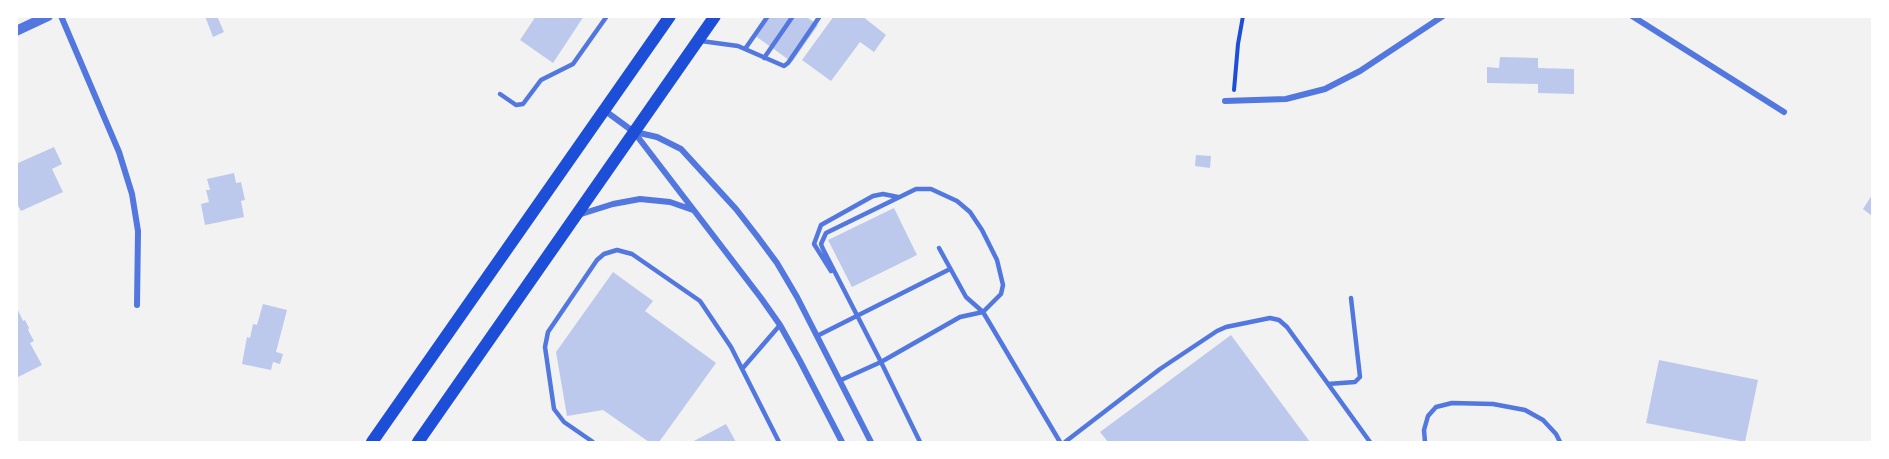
<!DOCTYPE html>
<html>
<head>
<meta charset="utf-8">
<style>
  body { margin:0 }
  #map { position:relative; width:1889px; height:459px; overflow:hidden; background:#f2f2f2; font-family:Rubik,sans-serif }
  canvas { display:block }
  .frame { position:absolute; inset:0; border:18px solid #fff; pointer-events:none }
</style>
</head>
<body>
<div id="map">
<canvas width="1889" height="459"></canvas>
<div class="frame"></div>
</div>
<script>
const c = document.querySelector('canvas').getContext('2d');
c.lineJoin = 'round';
function fillPath(path, color) {
  c.fillStyle = color;
  c.fill(path, 'evenodd');
}
function toPath(rows) {
  const path = new Path2D();
  for (const r of rows) {
    path.moveTo(r[0], r[1]);
    for (let i = 2; i < r.length; i += 2) path.lineTo(r[i], r[i + 1]);
  }
  return path;
}
function trace(path, color, width, dash) {
  c.strokeStyle = color;
  c.lineWidth = width;
  c.lineCap = dash ? 'butt' : 'round';
  c.setLineDash(dash || []);
  c.stroke(path);
}
const building = toPath([
  [205,16,217,16,224,32,213,37],
  [536,16,584,16,553,63,520,40],
  [767,16,805,16,818,25,792,62,754,35],
  [834,16,862,16,886,35,874,52,860,42,831,81,802,60],
  [1500,57,1538,58,1538,68,1574,69,1574,94,1538,93,1538,84,1487,83,1487,67,1499,68],
  [54,147,62,164,52,169,63,192,21,211,16,202,16,164],
  [1196,155,1211,156,1210,168,1195,166],
  [234,173,236,183,241,182,245,200,241,201,244,217,205,225,201,204,209,202,206,190,210,190,207,179],
  [1872,195,1872,216,1863,209],
  [894,208,917,255,852,287,828,240],
  [613,272,653,301,645,311,716,363,659,442,649,442,603,410,567,416,556,352],
  [263,304,287,310,276,352,283,354,280,364,273,362,271,370,242,364,247,337,250,338,253,324,257,325],
  [16,306,23,321,25,320,29,328,28,330,34,341,30,343,42,365,18,377,16,375],
  [1231,335,1310,442,1108,442,1100,432],
  [1659,360,1758,380,1745,442,1646,423],
  [726,424,736,442,692,442]
]);
const path = toPath([
  [1234,90,1238,44,1243,16]
]);
const service = toPath([
  [701,41,738,46,784,66,788,63,820,16],
  [745,49,768,16],
  [764,58,793,16],
  [500,94,516,105,523,104,541,80,573,64,607,16],
  [939,248,966,297,983,312,1060,442],
  [831,271,814,244,821,225,873,196,883,194,898,197],
  [817,336,950,269],
  [742,369,780,325],
  [841,380,881,362,960,317,983,312,1001,294,1003,285,997,260,982,230,970,212,957,201,931,189,916,189,826,233,821,244,823,249,881,362,920,442],
  [1328,384,1355,382,1360,377,1351,298],
  [593,442,564,422,554,409,545,347,548,332,597,260,604,254,617,250,632,254,700,301,731,347,779,442],
  [1065,442,1160,369,1217,331,1226,327,1270,318,1279,320,1287,327,1370,442],
  [1425,442,1424,430,1428,416,1436,407,1452,403,1493,404,1525,410,1543,420,1556,434,1560,442]
]);
const minor = toPath([
  [61,16,119,152,132,194,138,231,137,305],
  [1632,16,1784,112],
  [1225,101,1286,99,1325,89,1360,71,1443,16],
  [604,110,634,132,761,298,780,325,800,361,842,442],
  [635,132,657,137,681,149,736,209,757,236,777,263,797,297,871,442],
  [578,215,613,204,640,199,670,202,693,210]
]);
const tertiary = toPath([
  [16,31,48,16]
]);
const secondary = toPath([
  [372,442,670,16],
  [418,442,715,16]
]);
fillPath(building, '#bdc9ec');
trace(path, '#1d4ed8', 4);
trace(service, '#5277de', 4.5);
trace(minor, '#5277de', 6);
trace(tertiary, '#5277de', 10);
trace(secondary, '#1d4ed8', 12);
</script>
</body>
</html>
